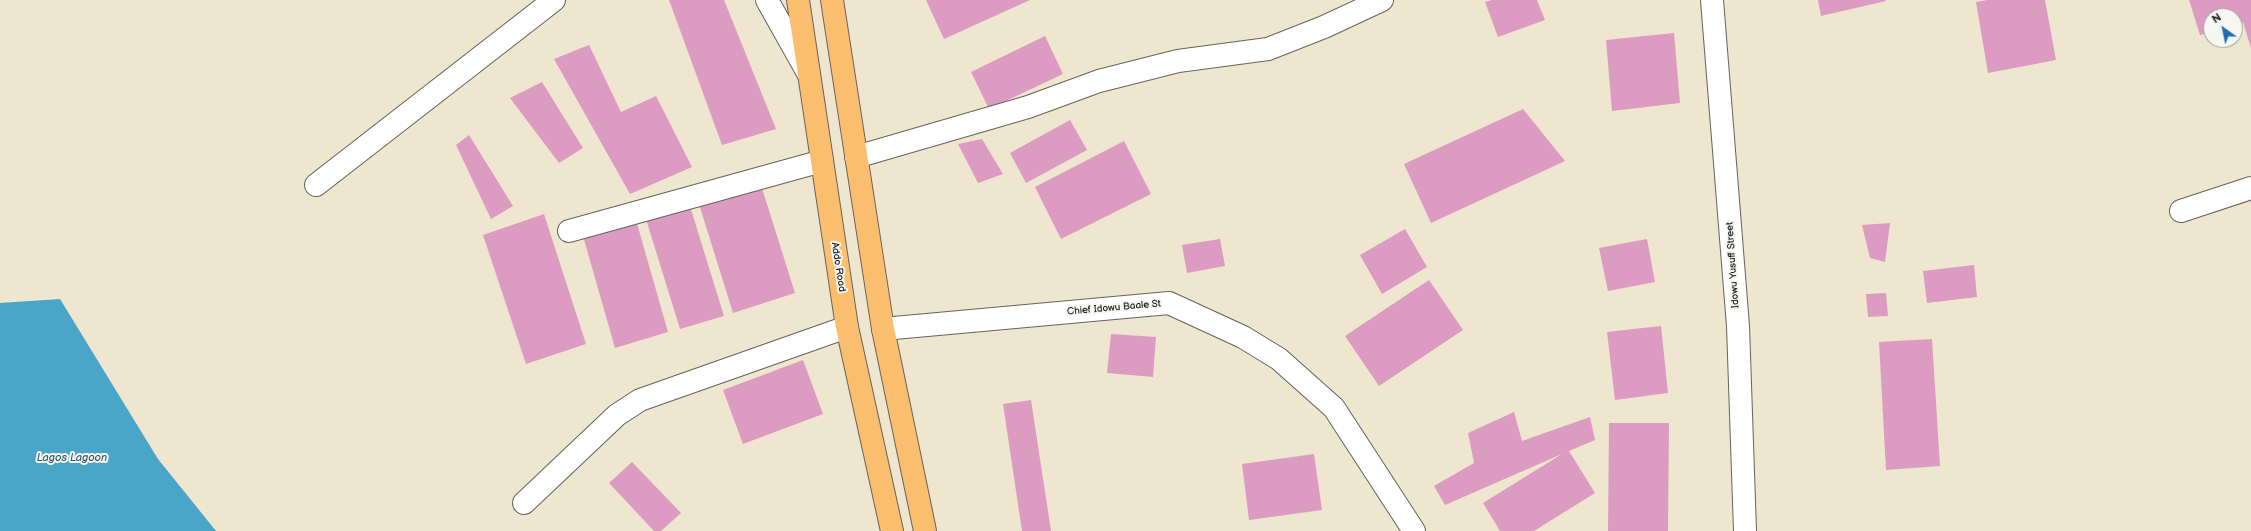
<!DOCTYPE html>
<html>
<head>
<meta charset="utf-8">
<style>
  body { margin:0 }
  #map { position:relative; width:2251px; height:531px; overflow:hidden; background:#efe6cf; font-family:"Balsamiq Sans",sans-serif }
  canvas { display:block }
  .north { position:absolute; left:2203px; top:8px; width:40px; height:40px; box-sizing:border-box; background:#f6f6f2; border:1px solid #9f9f9c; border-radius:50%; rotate:327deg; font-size:11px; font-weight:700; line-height:16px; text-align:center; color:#1c1c1c }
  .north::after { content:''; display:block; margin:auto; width:14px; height:18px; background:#1f6fb2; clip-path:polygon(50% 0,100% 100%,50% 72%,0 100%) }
</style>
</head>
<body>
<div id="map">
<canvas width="2251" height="531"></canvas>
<div class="north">N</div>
</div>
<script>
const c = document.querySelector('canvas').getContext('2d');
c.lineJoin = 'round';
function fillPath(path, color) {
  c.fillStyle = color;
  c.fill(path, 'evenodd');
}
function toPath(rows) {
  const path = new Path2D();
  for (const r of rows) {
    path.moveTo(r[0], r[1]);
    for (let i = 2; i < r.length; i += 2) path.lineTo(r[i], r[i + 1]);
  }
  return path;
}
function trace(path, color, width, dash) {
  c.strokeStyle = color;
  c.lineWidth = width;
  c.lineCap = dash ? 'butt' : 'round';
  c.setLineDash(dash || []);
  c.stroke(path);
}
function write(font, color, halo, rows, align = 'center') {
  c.font = font + ' "Balsamiq Sans",sans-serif';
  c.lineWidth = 4;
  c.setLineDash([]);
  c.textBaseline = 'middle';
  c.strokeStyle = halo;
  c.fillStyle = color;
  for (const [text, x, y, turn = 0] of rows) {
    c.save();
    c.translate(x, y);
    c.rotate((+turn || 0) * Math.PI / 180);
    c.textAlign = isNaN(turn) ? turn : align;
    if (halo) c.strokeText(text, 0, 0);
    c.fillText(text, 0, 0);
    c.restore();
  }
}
const water = toPath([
  [60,299,158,459,216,531,0,531,0,303]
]);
const building = toPath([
  [669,0,724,0,776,129,722,145],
  [926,0,1030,0,944,39],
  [1492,0,1537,0,1545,20,1498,37,1485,2],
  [1818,0,1885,0,1886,1,1821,16],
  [1987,0,2045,0,2056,60,1988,73,1976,2],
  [2189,0,2251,0,2251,48,2243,22,2235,24,2235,16,2211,16,2211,32,2200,35],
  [1674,33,1680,103,1612,111,1606,40],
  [1045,36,1063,74,989,109,971,72],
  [589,45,621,112,656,96,692,167,630,194,554,59],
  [542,82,583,148,559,163,510,98],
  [1523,109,1565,161,1431,223,1404,164],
  [1070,120,1087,150,1026,183,1010,153],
  [469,135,513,206,491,219,456,145],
  [982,139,1003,174,978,183,958,144],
  [1124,141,1151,194,1061,239,1035,187],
  [761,185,795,293,733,313,699,204],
  [689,203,724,316,680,329,645,216],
  [544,214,586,344,526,364,483,235],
  [636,220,668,332,615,348,583,236],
  [1890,223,1885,262,1870,258,1862,225],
  [1405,229,1427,267,1382,294,1360,255],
  [1220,239,1225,266,1187,273,1182,245],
  [1647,239,1655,282,1608,291,1599,248],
  [1974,265,1977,297,1927,303,1923,271],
  [1429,280,1463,330,1379,386,1345,336],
  [1886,293,1888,316,1868,317,1866,294],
  [1661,326,1668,393,1615,400,1607,332],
  [1111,334,1156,337,1153,377,1107,373],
  [1932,339,1940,466,1886,470,1879,342],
  [803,360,823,414,743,444,723,390],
  [1031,400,1051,531,1022,531,1003,404],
  [1514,412,1522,441,1590,417,1595,440,1569,451,1595,493,1534,531,1500,531,1483,503,1562,454,1445,505,1434,486,1474,463,1468,433],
  [1609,423,1669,423,1668,531,1608,531],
  [1314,454,1322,510,1249,520,1242,464],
  [632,462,681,513,661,531,654,531,609,483]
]);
const minor = toPath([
  [767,0,808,73],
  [1712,0,1738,326,1745,531],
  [856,157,1028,107,1099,81,1178,61,1268,49,1324,27,1382,0],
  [316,185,554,0],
  [2181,211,2251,188],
  [569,231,822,161],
  [883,329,1169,303,1243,337,1279,359,1334,408,1414,531],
  [524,503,617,415,640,400,847,327]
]);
const major = toPath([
  [798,0,847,327,892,531],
  [832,0,883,329,925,531]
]);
const streetNames = [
  ["Idowu Yusuff Street",1733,265,-94],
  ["Addo Road",838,267,81],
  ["Chief Idowu Baale St",1114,308,-5]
];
const waterNames = [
  ["Lagos Lagoon",72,458]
];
fillPath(water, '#4aa6c8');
fillPath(building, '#dc9bc1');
trace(minor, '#66635b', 24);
trace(major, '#66635b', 24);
trace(minor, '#fff', 22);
trace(major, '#fabe6e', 22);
write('10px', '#1c1c1c', '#f6f6f2', streetNames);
write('italic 11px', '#315a69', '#f6f6f2', waterNames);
</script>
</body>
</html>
